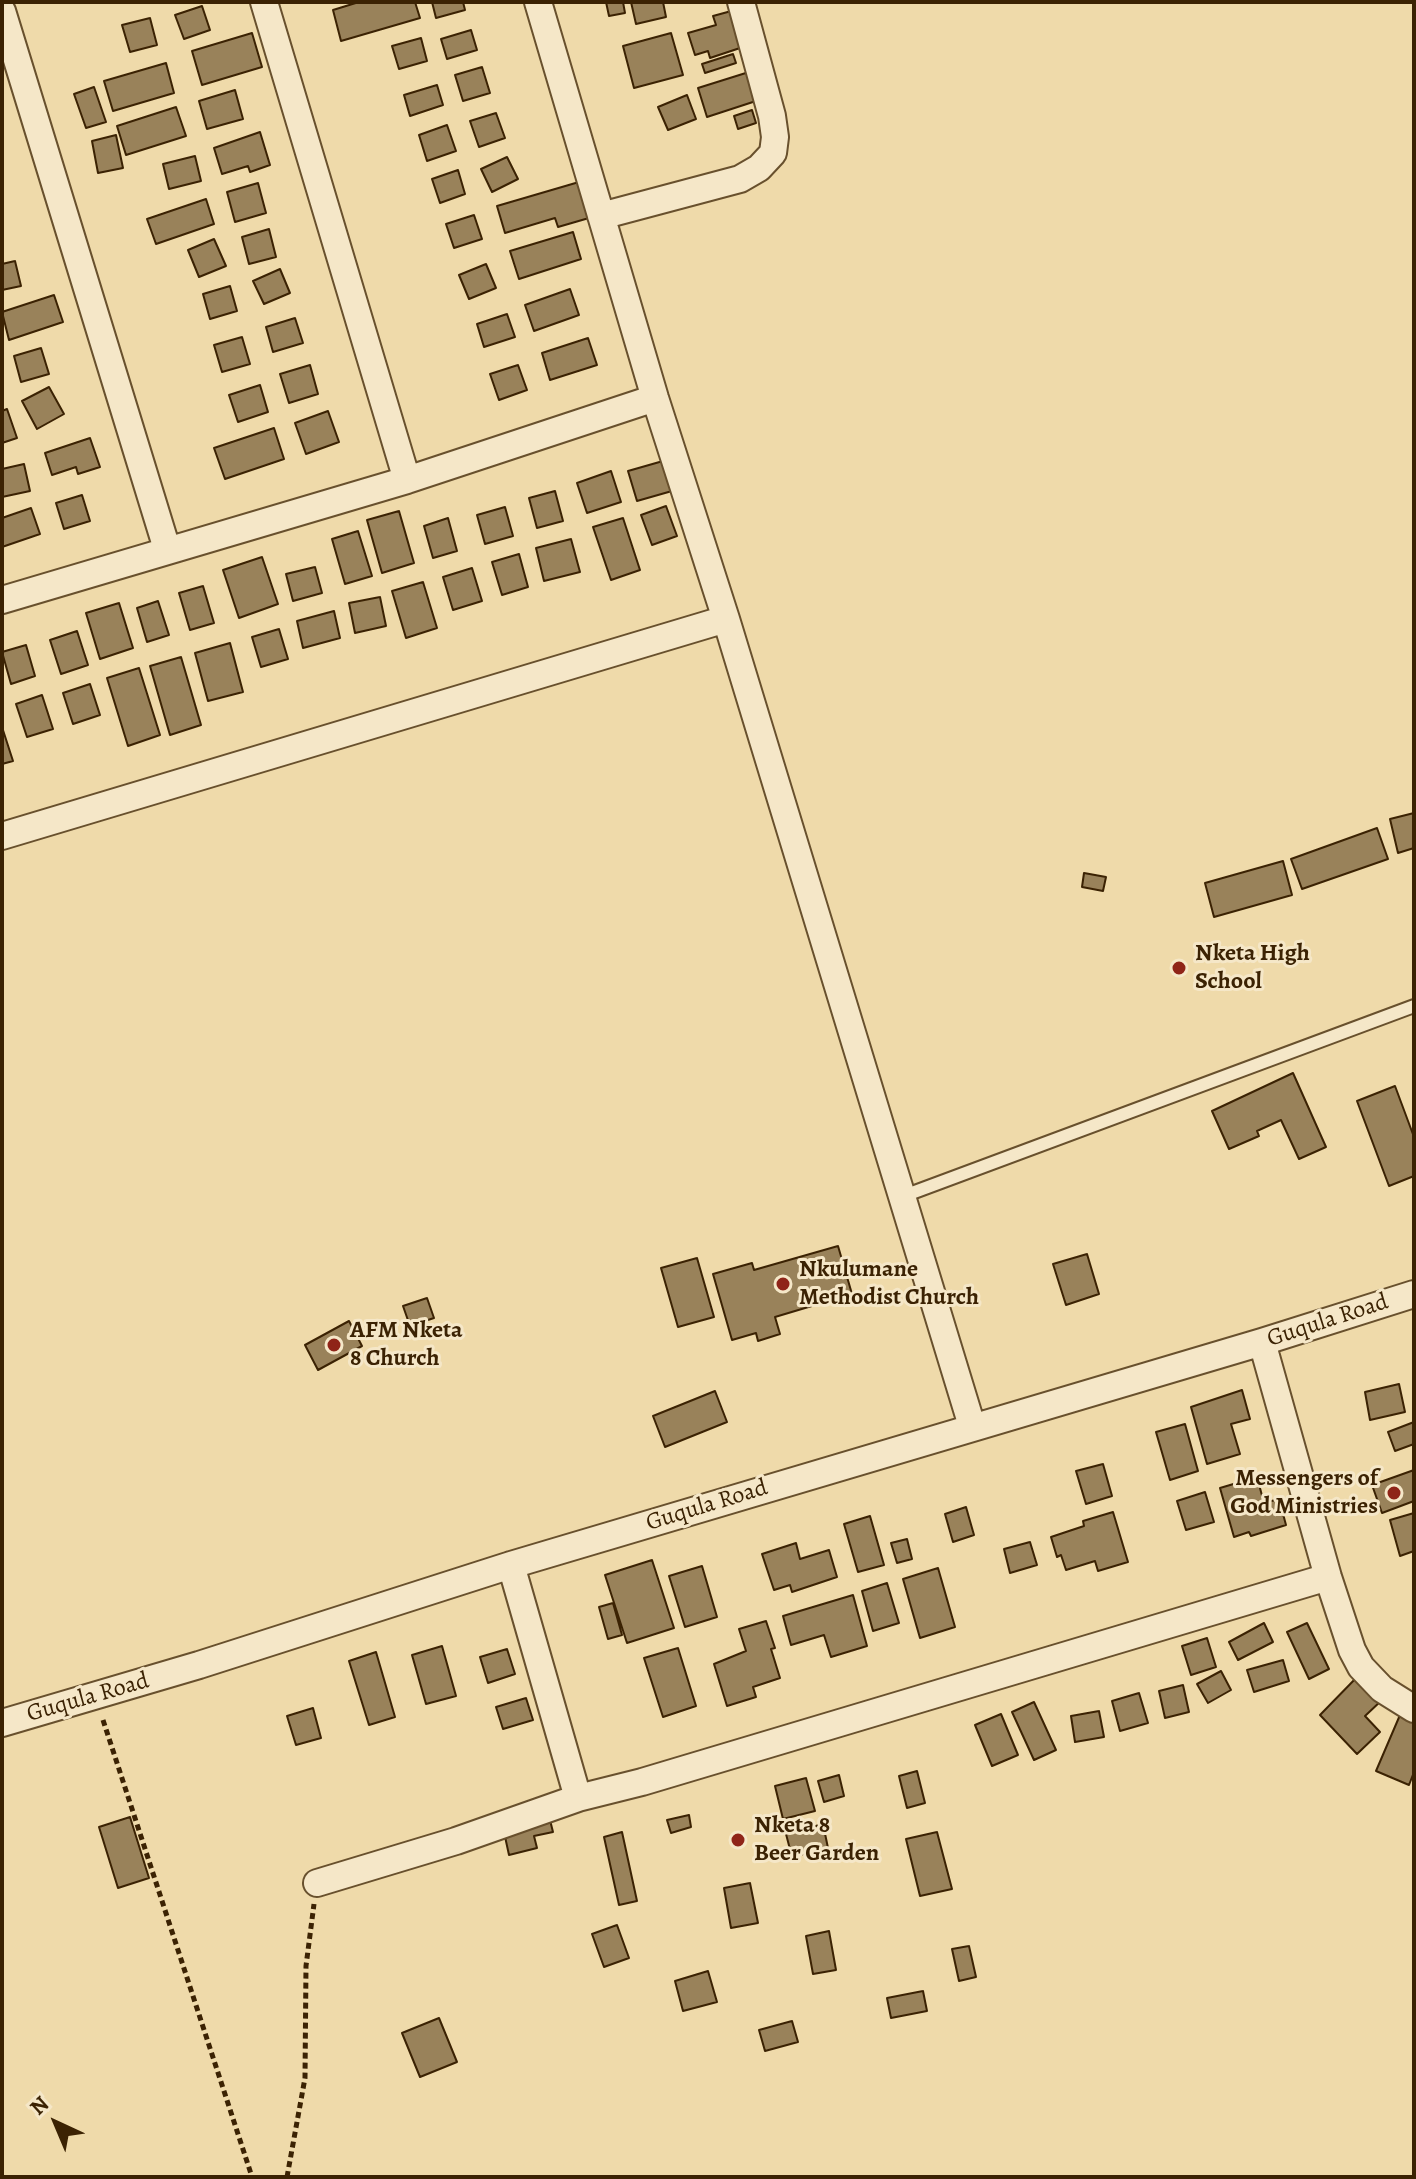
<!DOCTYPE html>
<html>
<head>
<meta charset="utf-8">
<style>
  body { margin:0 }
  #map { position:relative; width:1416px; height:2179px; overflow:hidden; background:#efdaaa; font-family:Alegreya,serif }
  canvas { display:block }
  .frame { position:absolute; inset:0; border:4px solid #3b2203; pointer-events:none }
  .north { position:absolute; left:16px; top:2083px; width:80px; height:80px; -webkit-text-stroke:6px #f5e7c8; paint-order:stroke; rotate:316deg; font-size:22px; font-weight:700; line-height:32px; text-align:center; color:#3b2203 }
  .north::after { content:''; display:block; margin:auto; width:28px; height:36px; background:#3b2203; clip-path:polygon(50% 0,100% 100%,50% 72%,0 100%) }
</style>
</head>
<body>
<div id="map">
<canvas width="1416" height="2179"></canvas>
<div class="frame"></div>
<div class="north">N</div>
</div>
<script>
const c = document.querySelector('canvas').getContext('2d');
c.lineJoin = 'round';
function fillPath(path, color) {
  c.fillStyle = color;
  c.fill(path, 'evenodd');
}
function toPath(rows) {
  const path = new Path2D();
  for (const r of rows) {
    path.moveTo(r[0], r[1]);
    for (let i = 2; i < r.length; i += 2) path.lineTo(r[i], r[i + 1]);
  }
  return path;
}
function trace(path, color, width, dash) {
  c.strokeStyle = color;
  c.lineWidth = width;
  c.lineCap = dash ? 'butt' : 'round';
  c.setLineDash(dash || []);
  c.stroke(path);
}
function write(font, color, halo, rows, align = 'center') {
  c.font = font + ' Alegreya,serif';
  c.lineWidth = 6;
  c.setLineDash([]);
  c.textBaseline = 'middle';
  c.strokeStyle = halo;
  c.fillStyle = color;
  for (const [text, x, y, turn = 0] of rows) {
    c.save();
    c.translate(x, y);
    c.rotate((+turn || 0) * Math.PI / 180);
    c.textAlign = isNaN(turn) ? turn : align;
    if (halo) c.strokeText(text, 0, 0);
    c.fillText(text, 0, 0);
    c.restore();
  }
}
const building = toPath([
  [359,2,415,2,420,18,341,41,333,10,359,2],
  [432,2,463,2,465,10,436,18,432,2],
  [606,2,623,2,625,13,609,16,606,2],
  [631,2,663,2,666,17,636,24,631,2],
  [202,6,210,30,184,39,175,15,202,6],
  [735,10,746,46,710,58,708,51,695,55,688,33,716,25,713,16,735,10],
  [150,18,157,45,130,52,122,25,150,18],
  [471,30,477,50,447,59,441,39,471,30],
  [252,33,262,67,202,85,192,51,252,33],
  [671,33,683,75,634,88,623,46,671,33],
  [421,38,427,61,399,69,392,46,421,38],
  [733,54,736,63,705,73,702,64,733,54],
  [166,63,174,93,113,111,104,81,166,63],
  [482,67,490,93,463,101,455,75,482,67],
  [749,72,759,100,707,117,698,88,749,72],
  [437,85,443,105,410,116,404,95,437,85],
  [94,87,106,122,86,128,74,94,94,87],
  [235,90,243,119,207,129,199,101,235,90],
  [687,95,696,119,668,130,658,107,687,95],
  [176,107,186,136,126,155,117,126,176,107],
  [752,110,756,123,738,129,734,116,752,110],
  [496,113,505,138,479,147,470,121,496,113],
  [447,125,456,151,427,161,419,135,447,125],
  [260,132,270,165,250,172,248,166,222,174,214,148,260,132],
  [116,135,123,168,98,173,92,141,116,135],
  [195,156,201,181,169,189,163,164,195,156],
  [507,157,518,179,492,192,481,169,507,157],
  [458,170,465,194,440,203,432,179,458,170],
  [579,182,589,218,558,227,555,218,505,233,497,206,579,182],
  [258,183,266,213,235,222,227,192,258,183],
  [206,199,214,224,156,244,147,219,206,199],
  [474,215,482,239,454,248,446,224,474,215],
  [269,229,276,257,249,264,242,237,269,229],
  [573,232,581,259,519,279,510,251,573,232],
  [214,239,226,266,199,277,188,250,214,239],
  [15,261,21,286,2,290,2,264,15,261],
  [486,264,496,288,469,299,459,275,486,264],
  [280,269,290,293,264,304,253,281,280,269],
  [230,286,237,311,210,319,203,294,230,286],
  [570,289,579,315,534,331,525,305,570,289],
  [54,295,63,322,9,340,2,312,54,295],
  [507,314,515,337,484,347,477,324,507,314],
  [295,318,303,343,273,352,266,327,295,318],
  [242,337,250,364,222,372,214,345,242,337],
  [588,338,597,365,550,380,542,353,588,338],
  [41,348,49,374,21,382,14,356,41,348],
  [310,365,318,394,289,403,280,374,310,365],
  [518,365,527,390,499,400,490,374,518,365],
  [260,385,268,412,238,422,229,395,260,385],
  [49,387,64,414,37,429,22,401,49,387],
  [7,409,17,438,2,443,2,411,7,409],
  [328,411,339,442,306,454,295,423,328,411],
  [274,428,284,459,225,479,214,448,274,428],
  [90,438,100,467,78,474,76,467,52,475,45,453,90,438],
  [663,461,672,491,637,501,628,471,663,461],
  [24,464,30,491,2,497,2,469,24,464],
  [611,471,621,502,587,513,577,483,611,471],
  [555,491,563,521,537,528,529,498,555,491],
  [82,495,90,521,64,529,56,503,82,495],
  [666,506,677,536,652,545,641,515,666,506],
  [505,507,513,536,485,544,477,515,505,507],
  [31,508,40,534,2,547,2,518,31,508],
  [399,511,414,563,382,573,367,520,399,511],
  [448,518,457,551,433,558,424,526,448,518],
  [623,518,640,570,611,580,593,527,623,518],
  [358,531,372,576,345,584,332,539,358,531],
  [571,539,580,572,544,581,536,548,571,539],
  [519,554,528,587,502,595,492,562,519,554],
  [262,557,278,604,239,618,223,570,262,557],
  [315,567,322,593,293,601,286,574,315,567],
  [472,568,482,601,453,610,443,577,472,568],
  [423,582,437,628,406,638,392,591,423,582],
  [203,586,214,623,190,630,179,593,203,586],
  [380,597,386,626,355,633,349,603,380,597],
  [158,601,169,635,147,642,137,608,158,601],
  [119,603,133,648,100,659,86,613,119,603],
  [334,611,340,638,303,648,297,621,334,611],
  [279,629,288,659,261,667,252,637,279,629],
  [77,631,88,665,61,674,50,640,77,631],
  [230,643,243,692,208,701,195,653,230,643],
  [26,645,35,676,11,684,2,652,26,645],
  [181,657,201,725,170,735,150,666,181,657],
  [139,668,160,735,128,746,107,678,139,668],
  [90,684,100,715,73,724,63,693,90,684],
  [42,695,53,729,27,737,16,704,42,695],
  [2,727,13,761,2,764,2,727],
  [1414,813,1414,848,1398,853,1390,819,1414,813],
  [1377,828,1388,859,1302,889,1291,859,1377,828],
  [1283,861,1292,895,1214,917,1205,883,1283,861],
  [1084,873,1106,877,1103,891,1082,887,1084,873],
  [1293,1073,1326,1147,1299,1159,1281,1120,1257,1131,1259,1136,1229,1149,1212,1111,1293,1073],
  [1395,1086,1414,1137,1414,1176,1389,1186,1357,1101,1395,1086],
  [838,1246,852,1294,775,1317,780,1334,758,1341,756,1333,732,1340,713,1274,752,1263,754,1270,838,1246],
  [1087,1254,1099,1294,1066,1305,1053,1264,1087,1254],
  [697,1258,714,1317,678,1327,661,1268,697,1258],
  [427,1298,434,1318,410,1326,403,1306,427,1298],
  [349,1321,362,1346,318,1370,305,1345,349,1321],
  [1399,1384,1405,1412,1370,1420,1365,1392,1399,1384],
  [1242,1390,1250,1419,1231,1424,1240,1454,1207,1464,1191,1407,1242,1390],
  [715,1391,727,1422,665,1447,653,1416,715,1391],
  [1414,1422,1414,1444,1395,1451,1388,1432,1414,1422],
  [1185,1424,1198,1471,1170,1480,1156,1432,1185,1424],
  [1103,1464,1112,1496,1086,1504,1076,1471,1103,1464],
  [1414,1470,1414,1501,1382,1513,1372,1485,1414,1470],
  [1257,1477,1264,1503,1279,1499,1286,1525,1251,1536,1249,1532,1234,1537,1220,1488,1257,1477],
  [1205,1492,1214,1522,1186,1530,1177,1501,1205,1492],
  [966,1507,974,1535,953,1542,945,1514,966,1507],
  [1113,1512,1128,1562,1098,1571,1095,1561,1066,1570,1061,1555,1057,1557,1051,1537,1084,1526,1083,1521,1113,1512],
  [1414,1513,1414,1551,1400,1556,1390,1520,1414,1513],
  [870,1516,884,1565,858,1572,844,1524,870,1516],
  [907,1539,912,1559,897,1563,891,1543,907,1539],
  [1030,1542,1037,1565,1010,1573,1004,1549,1030,1542],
  [796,1543,800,1559,829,1550,837,1577,792,1592,790,1585,774,1590,762,1554,796,1543],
  [652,1560,674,1628,627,1643,605,1575,652,1560],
  [702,1566,717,1617,685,1627,669,1576,702,1566],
  [938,1568,955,1627,920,1638,903,1579,938,1568],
  [887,1583,899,1623,873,1631,862,1591,887,1583],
  [853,1595,867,1646,831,1657,824,1635,791,1645,783,1616,853,1595],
  [613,1603,622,1635,608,1639,599,1607,613,1603],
  [766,1621,775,1648,771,1649,780,1678,753,1687,756,1697,727,1706,714,1664,746,1651,739,1629,766,1621],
  [1264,1623,1273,1642,1238,1660,1229,1642,1264,1623],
  [1307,1623,1329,1669,1309,1679,1287,1632,1307,1623],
  [1207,1638,1216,1667,1191,1675,1182,1646,1207,1638],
  [442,1646,456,1696,426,1704,412,1655,442,1646],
  [678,1648,696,1706,663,1717,644,1658,678,1648],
  [507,1649,515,1674,488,1683,480,1657,507,1649],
  [376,1652,395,1717,369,1725,349,1661,376,1652],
  [1283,1660,1289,1681,1254,1692,1247,1670,1283,1660],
  [1221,1671,1231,1690,1208,1703,1197,1684,1221,1671],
  [1358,1676,1382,1700,1365,1716,1380,1732,1357,1754,1320,1715,1358,1676],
  [1183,1685,1189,1712,1165,1718,1159,1691,1183,1685],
  [1139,1693,1148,1723,1120,1731,1112,1701,1139,1693],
  [526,1698,533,1720,503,1729,496,1707,526,1698],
  [1034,1702,1056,1750,1034,1760,1012,1712,1034,1702],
  [313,1708,321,1738,296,1745,287,1716,313,1708],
  [1403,1708,1414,1712,1414,1772,1409,1785,1376,1771,1403,1708],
  [1099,1711,1104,1737,1075,1742,1071,1716,1099,1711],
  [1001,1714,1018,1755,992,1766,975,1725,1001,1714],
  [917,1771,925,1803,907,1808,899,1776,917,1771],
  [839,1775,844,1796,824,1802,818,1781,839,1775],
  [806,1778,815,1811,783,1819,775,1786,806,1778],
  [689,1815,691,1827,671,1833,667,1820,689,1815],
  [130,1817,149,1878,118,1888,99,1827,130,1817],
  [550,1820,553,1832,534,1836,537,1848,509,1855,504,1832,550,1820],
  [823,1824,828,1848,792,1857,786,1834,823,1824],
  [622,1832,637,1901,619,1905,604,1837,622,1832],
  [937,1832,952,1889,920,1896,906,1839,937,1832],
  [750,1883,758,1923,731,1928,724,1888,750,1883],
  [617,1925,629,1958,604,1967,592,1934,617,1925],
  [829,1931,836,1970,813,1974,806,1936,829,1931],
  [969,1946,976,1977,959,1981,952,1949,969,1946],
  [708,1971,717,2002,683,2011,675,1981,708,1971],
  [923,1991,927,2011,891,2018,887,1998,923,1991],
  [439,2018,457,2062,420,2077,402,2033,439,2018],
  [792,2021,798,2042,765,2051,759,2030,792,2021]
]);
const path = toPath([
  [103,1720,252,2177],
  [287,2177,305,2078,306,1966,314,1904]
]);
const lane = toPath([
  [901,1197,1414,1006]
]);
const street = toPath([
  [264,2,407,480],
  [538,2,655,398,726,619,972,1426],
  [2,11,167,549],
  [601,216,740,179,759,168,773,153,775,137,772,116,741,2],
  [2,600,407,480,655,398],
  [2,836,726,619],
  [1262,1342,1328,1577,1352,1650,1361,1667,1382,1689,1414,1709],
  [511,1565,578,1798,642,1782,1328,1577],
  [2,1723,199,1665,511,1565,1262,1342,1414,1294],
  [317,1883,456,1841,578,1798]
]);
const markers = [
  [1179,968,8,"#8f2418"],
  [783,1284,8,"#8f2418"],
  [334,1345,8,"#8f2418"],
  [1394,1493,8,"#8f2418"],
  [738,1840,8,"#8f2418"]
];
const poiNames = [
  ["Nketa High",1195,954],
  ["School",1195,982],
  ["Nkulumane",799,1270],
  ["Methodist Church",799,1298],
  ["AFM Nketa",350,1331],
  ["8 Church",350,1359],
  ["Messengers of",1378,1479,"right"],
  ["God Ministries",1378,1507,"right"],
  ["Nketa 8",754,1826],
  ["Beer Garden",754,1854]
];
const streetNames = [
  ["Guqula Road",1328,1321,-18],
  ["Guqula Road",707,1506,-17],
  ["Guqula Road",88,1698,-16]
];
fillPath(building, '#99825a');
trace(building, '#3b2203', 2);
trace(lane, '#68502d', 16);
trace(street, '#68502d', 30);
trace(path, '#3b2203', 5, [6, 4]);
trace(lane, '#f5e7c8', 12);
trace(street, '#f5e7c8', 26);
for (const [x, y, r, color] of markers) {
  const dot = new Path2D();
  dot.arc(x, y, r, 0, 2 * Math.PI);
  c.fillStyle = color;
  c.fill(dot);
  trace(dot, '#f5e7c8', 3);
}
write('bold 24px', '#3b2203', '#f5e7c8', poiNames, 'left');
write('24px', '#3b2203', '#f5e7c8', streetNames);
</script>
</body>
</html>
